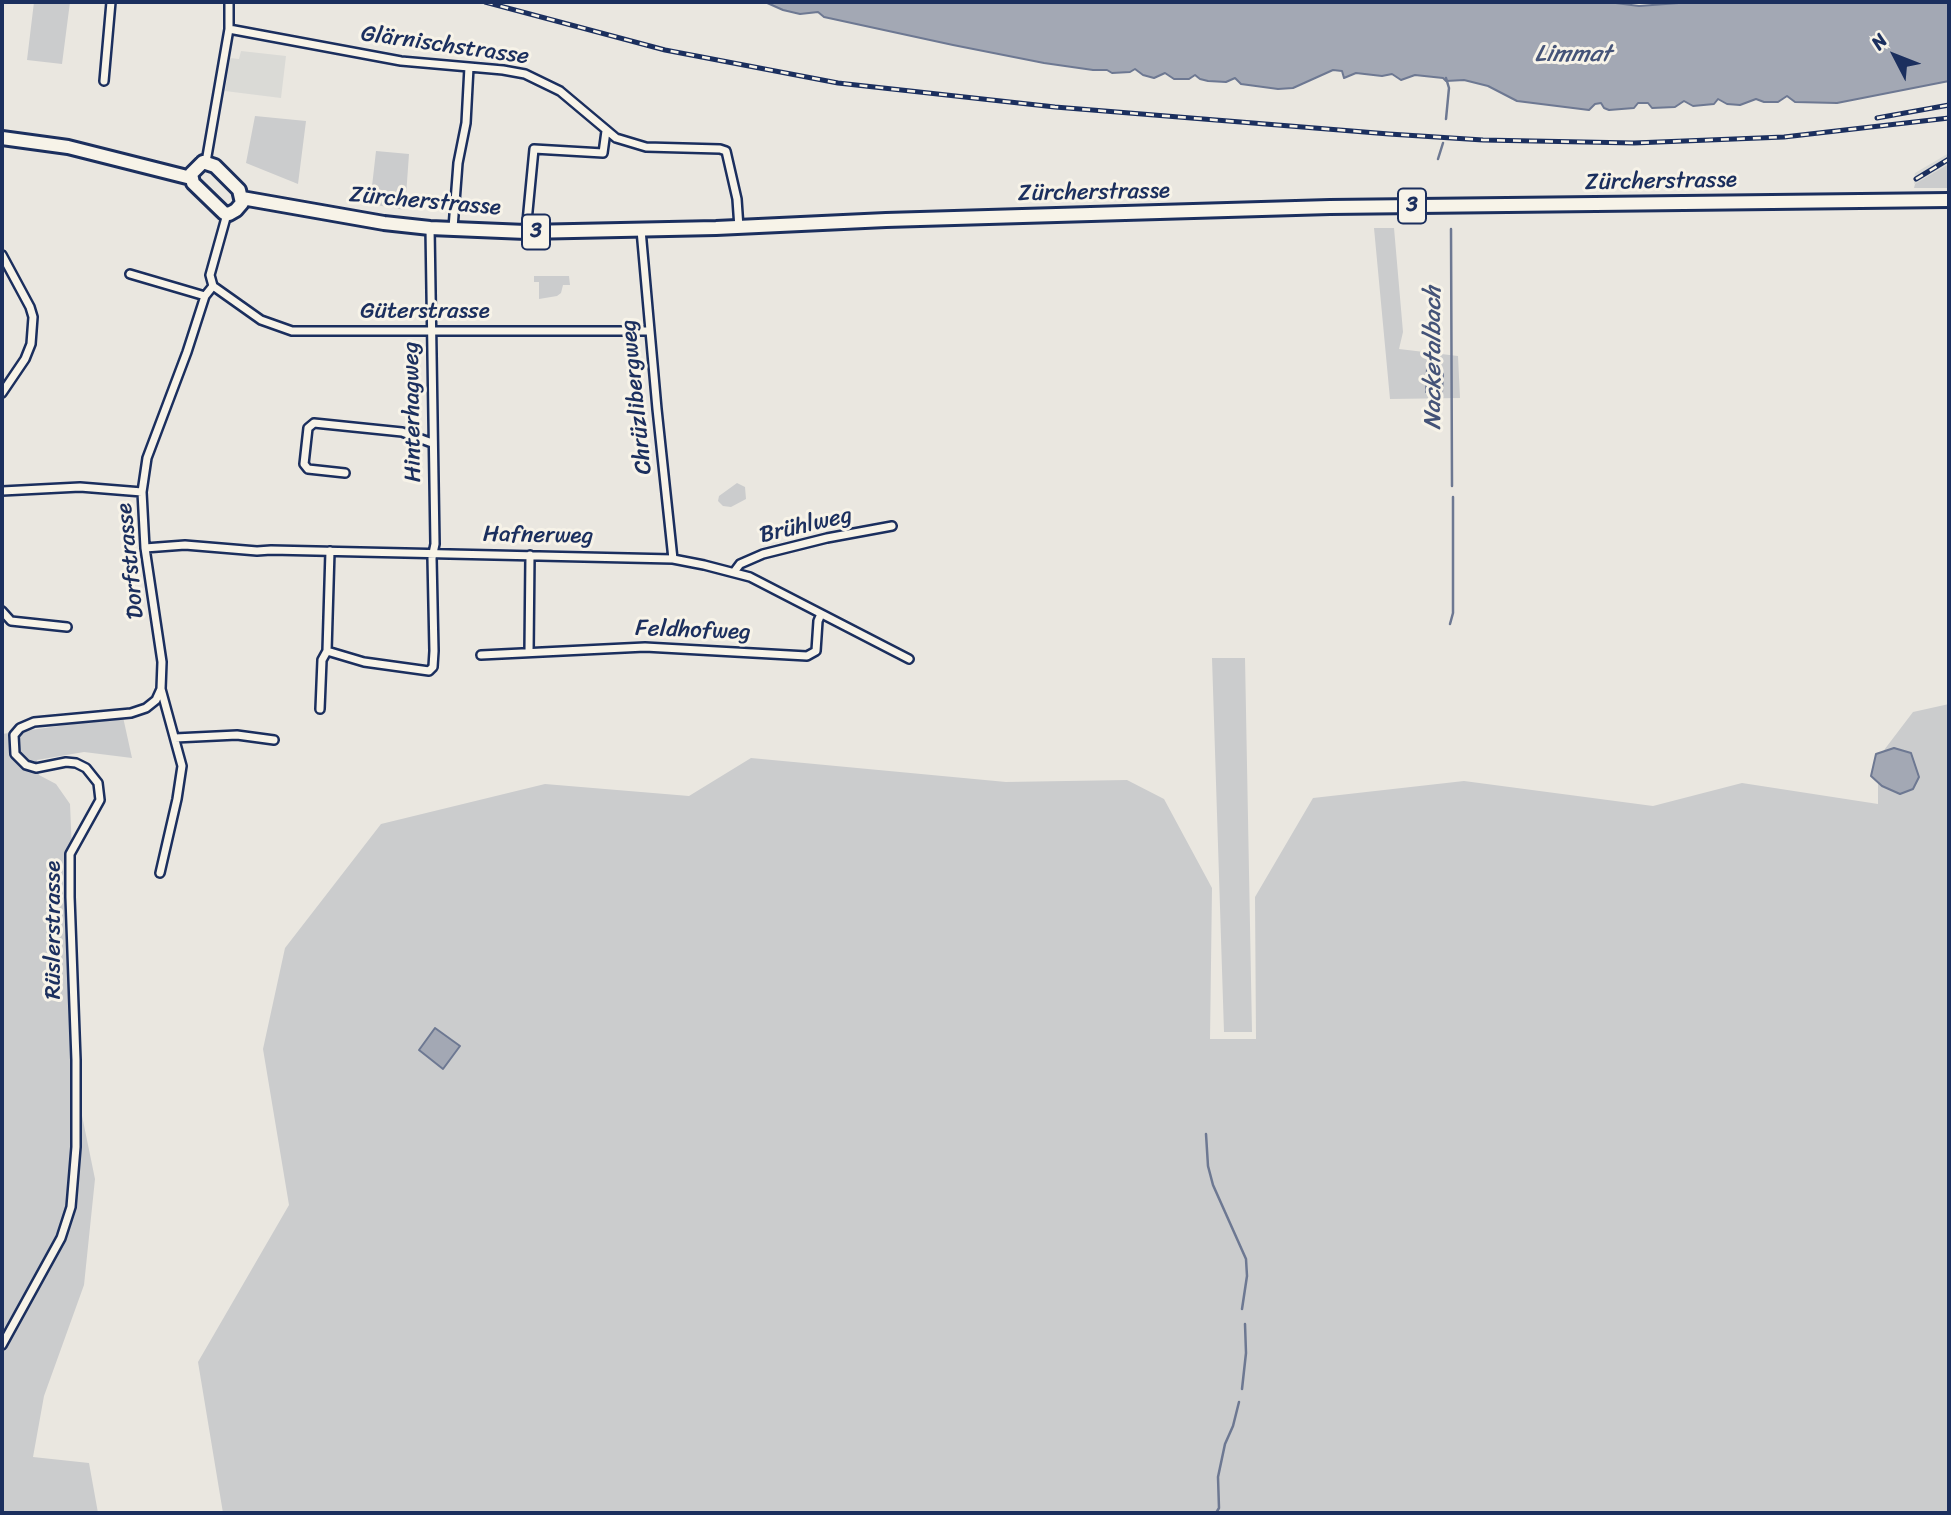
<!DOCTYPE html>
<html>
<head>
<meta charset="utf-8">
<style>
  body { margin:0 }
  #map { position:relative; width:1951px; height:1515px; overflow:hidden; background:#eae7e0; font-family:Sriracha,sans-serif }
  canvas { display:block }
  .frame { position:absolute; inset:0; border:4px solid #1b2f5e; pointer-events:none }
  .north { position:absolute; left:1860px; top:21px; width:70px; height:70px; -webkit-text-stroke:5px #f7f3e8; paint-order:stroke; rotate:312deg; font-size:19px; font-weight:700; line-height:28px; text-align:center; color:#1b2f5e }
  .north::after { content:''; display:block; margin:auto; width:24px; height:32px; background:#1b2f5e; clip-path:polygon(50% 0,100% 100%,50% 72%,0 100%) }
</style>
</head>
<body>
<div id="map">
<canvas width="1951" height="1515"></canvas>
<div class="frame"></div>
<div class="north">N</div>
</div>
<script>
const c = document.querySelector('canvas').getContext('2d');
c.lineJoin = 'round';
function fillPath(path, color) {
  c.fillStyle = color;
  c.fill(path, 'evenodd');
}
function toPath(rows) {
  const path = new Path2D();
  for (const r of rows) {
    path.moveTo(r[0], r[1]);
    for (let i = 2; i < r.length; i += 2) path.lineTo(r[i], r[i + 1]);
  }
  return path;
}
function trace(path, color, width, dash) {
  c.strokeStyle = color;
  c.lineWidth = width;
  c.lineCap = dash ? 'butt' : 'round';
  c.setLineDash(dash || []);
  c.stroke(path);
}
function write(font, color, halo, rows, align = 'center') {
  c.font = font + ' Sriracha,sans-serif';
  c.lineWidth = 6;
  c.setLineDash([]);
  c.textBaseline = 'middle';
  c.strokeStyle = halo;
  c.fillStyle = color;
  for (const [text, x, y, turn = 0] of rows) {
    c.save();
    c.translate(x, y);
    c.rotate((+turn || 0) * Math.PI / 180);
    c.textAlign = isNaN(turn) ? turn : align;
    if (halo) c.strokeText(text, 0, 0);
    c.fillText(text, 0, 0);
    c.restore();
  }
}
const built = toPath([
  [241,51,286,56,281,98,225,91,230,58,239,59],
  [1949,153,1949,180,1914,184,1915,173]
]);
const green = toPath([
  [34,2,70,2,62,64,27,60],
  [255,116,306,121,298,184,246,163],
  [376,151,409,154,405,210,370,204],
  [1949,164,1949,188,1914,188,1915,184],
  [1374,228,1394,228,1403,332,1399,349,1458,356,1460,398,1390,399],
  [534,276,569,276,570,285,563,285,561,293,557,296,539,299,539,282,534,282],
  [737,483,745,487,746,499,731,507,723,506,718,501,719,496],
  [1212,658,1245,658,1252,1032,1224,1032],
  [1949,704,1949,1513,223,1513,198,1362,289,1205,263,1049,285,948,381,824,545,784,689,796,751,758,1006,782,1127,780,1164,799,1212,888,1210,1039,1256,1039,1255,897,1313,798,1464,781,1653,806,1742,783,1878,804,1878,758,1913,712],
  [123,717,132,758,84,752,37,760,39,775,56,784,70,804,74,898,76,1060,72,1067,95,1179,84,1285,44,1396,33,1457,89,1463,98,1513,2,1513,2,734]
]);
const water = toPath([
  [765,2,1608,2,1639,6,1692,2,1949,2,1949,81,1837,103,1795,102,1787,96,1778,102,1764,102,1756,99,1740,105,1727,104,1718,99,1714,104,1693,106,1684,101,1675,107,1652,108,1648,103,1638,103,1634,108,1609,110,1604,108,1601,103,1595,104,1589,110,1517,101,1488,86,1464,80,1446,81,1443,78,1415,75,1401,80,1392,74,1382,76,1356,73,1344,78,1342,71,1333,70,1293,88,1278,89,1241,84,1235,78,1226,82,1208,81,1200,79,1195,75,1189,79,1174,79,1165,73,1154,78,1143,75,1135,69,1130,72,1112,73,1107,70,1093,70,1044,63,953,45,824,17,818,12,800,14,783,10,765,2],
  [1437,366,1443,374,1442,393,1426,392,1427,368,1437,366],
  [1894,748,1911,753,1919,777,1913,789,1900,794,1882,786,1871,776,1876,754,1894,748],
  [435,1028,460,1046,443,1069,419,1050,435,1028]
]);
const stream = toPath([
  [1446,78,1449,88,1446,119],
  [1438,159,1443,143],
  [1451,229,1452,486],
  [1450,624,1453,613,1453,497],
  [1206,1134,1208,1166,1213,1185,1246,1259,1247,1276,1242,1309],
  [1242,1389,1246,1353,1245,1324],
  [1216,1513,1219,1508,1218,1477,1225,1444,1233,1426,1239,1402]
]);
const minor = toPath([
  [229,29,401,61,503,70,525,74,560,91,616,138,646,147,720,149,726,151,737,199,739,228],
  [104,81,111,2],
  [206,162,229,29,229,2],
  [453,228,458,163,466,123,469,67],
  [641,230,657,409,673,559],
  [526,232,534,149,603,153,606,131],
  [2,255,30,307,33,317,31,344,25,359,2,393],
  [130,274,205,296],
  [213,286,261,320,292,331,649,331],
  [345,473,308,469,304,464,308,428,314,423,402,432,432,443],
  [2,491,80,487,142,492],
  [145,548,185,545,257,551,271,550,673,559,704,565,750,577,909,659],
  [330,551,327,651,364,662,429,671,433,667,434,651,432,558,435,544,430,228],
  [734,572,740,564,763,554,827,538,892,526],
  [2,611,11,621,67,627],
  [529,652,530,555],
  [481,655,645,647,807,656,816,651,818,621,821,614],
  [320,709,322,660,327,651],
  [175,738,237,735,274,740],
  [160,873,177,799,182,766,161,689,162,662,145,548,142,492,147,458,187,352,205,296,213,286,210,275,227,214],
  [2,1345,61,1238,71,1207,76,1147,76,1060,70,897,70,854,100,800,98,783,86,768,76,763,66,762,36,768,26,765,15,754,14,735,20,728,34,722,131,713,146,708,156,700,161,689]
]);
const primary = toPath([
  [2,138,68,147,191,178],
  [203,162,215,166,239,190,242,203,236,210,229,214,224,213,193,183,191,174,203,162],
  [242,198,384,223,430,228,526,232,716,228,886,220,1330,207,1949,200]
]);
const rail = toPath([
  [485,2,665,50,838,83,1055,107,1389,134,1483,140,1634,143,1784,137,1949,118],
  [1877,118,1949,105],
  [1916,179,1949,159]
]);
const shields = [
  [1412,206,28],
  [536,232,28]
];
const shieldNames = [
  ["3",1412,206],
  ["3",536,232]
];
const streetNames = [
  ["Glärnischstrasse",445,46,8],
  ["Zürcherstrasse",1661,182,-1],
  ["Zürcherstrasse",1094,193,-1],
  ["Zürcherstrasse",425,202,5],
  ["Güterstrasse",425,312],
  ["Chrüzlibergweg",637,397,-96],
  ["Hinterhagweg",413,412,-91],
  ["Brühlweg",806,526,-13],
  ["Hafnerweg",538,536,1],
  ["Dorfstrasse",131,561,-96],
  ["Feldhofweg",693,631,2],
  ["Rüslerstrasse",54,930,-90]
];
const waterNames = [
  ["Limmat",1573,55],
  ["Nacketalbach",1434,358,-90]
];
fillPath(built, '#dadad6');
fillPath(green, '#cbcccd');
fillPath(water, '#a3a8b4');
trace(water, '#6d7892', 2);
trace(stream, '#6d7892', 2.5);
trace(minor, '#1b2f5e', 12);
trace(primary, '#1b2f5e', 18);
trace(minor, '#f7f3e8', 7);
trace(primary, '#f7f3e8', 12);
trace(rail, '#1b2f5e', 5);
trace(rail, '#f7f3e8', 2.5, [8]);
for (const [x, y, w] of shields) {
  const box = new Path2D();
  box.roundRect(x - w / 2, y - 17.5, w, 35, 5);
  c.fillStyle = '#f7f3e8';
  c.fill(box);
  trace(box, '#1b2f5e', 2);
}
write('bold 21px', '#1b2f5e', null, shieldNames);
write('23px', '#1b2f5e', '#f7f3e8', streetNames);
write('italic 24px', '#445378', '#f7f3e8', waterNames);
</script>
</body>
</html>
